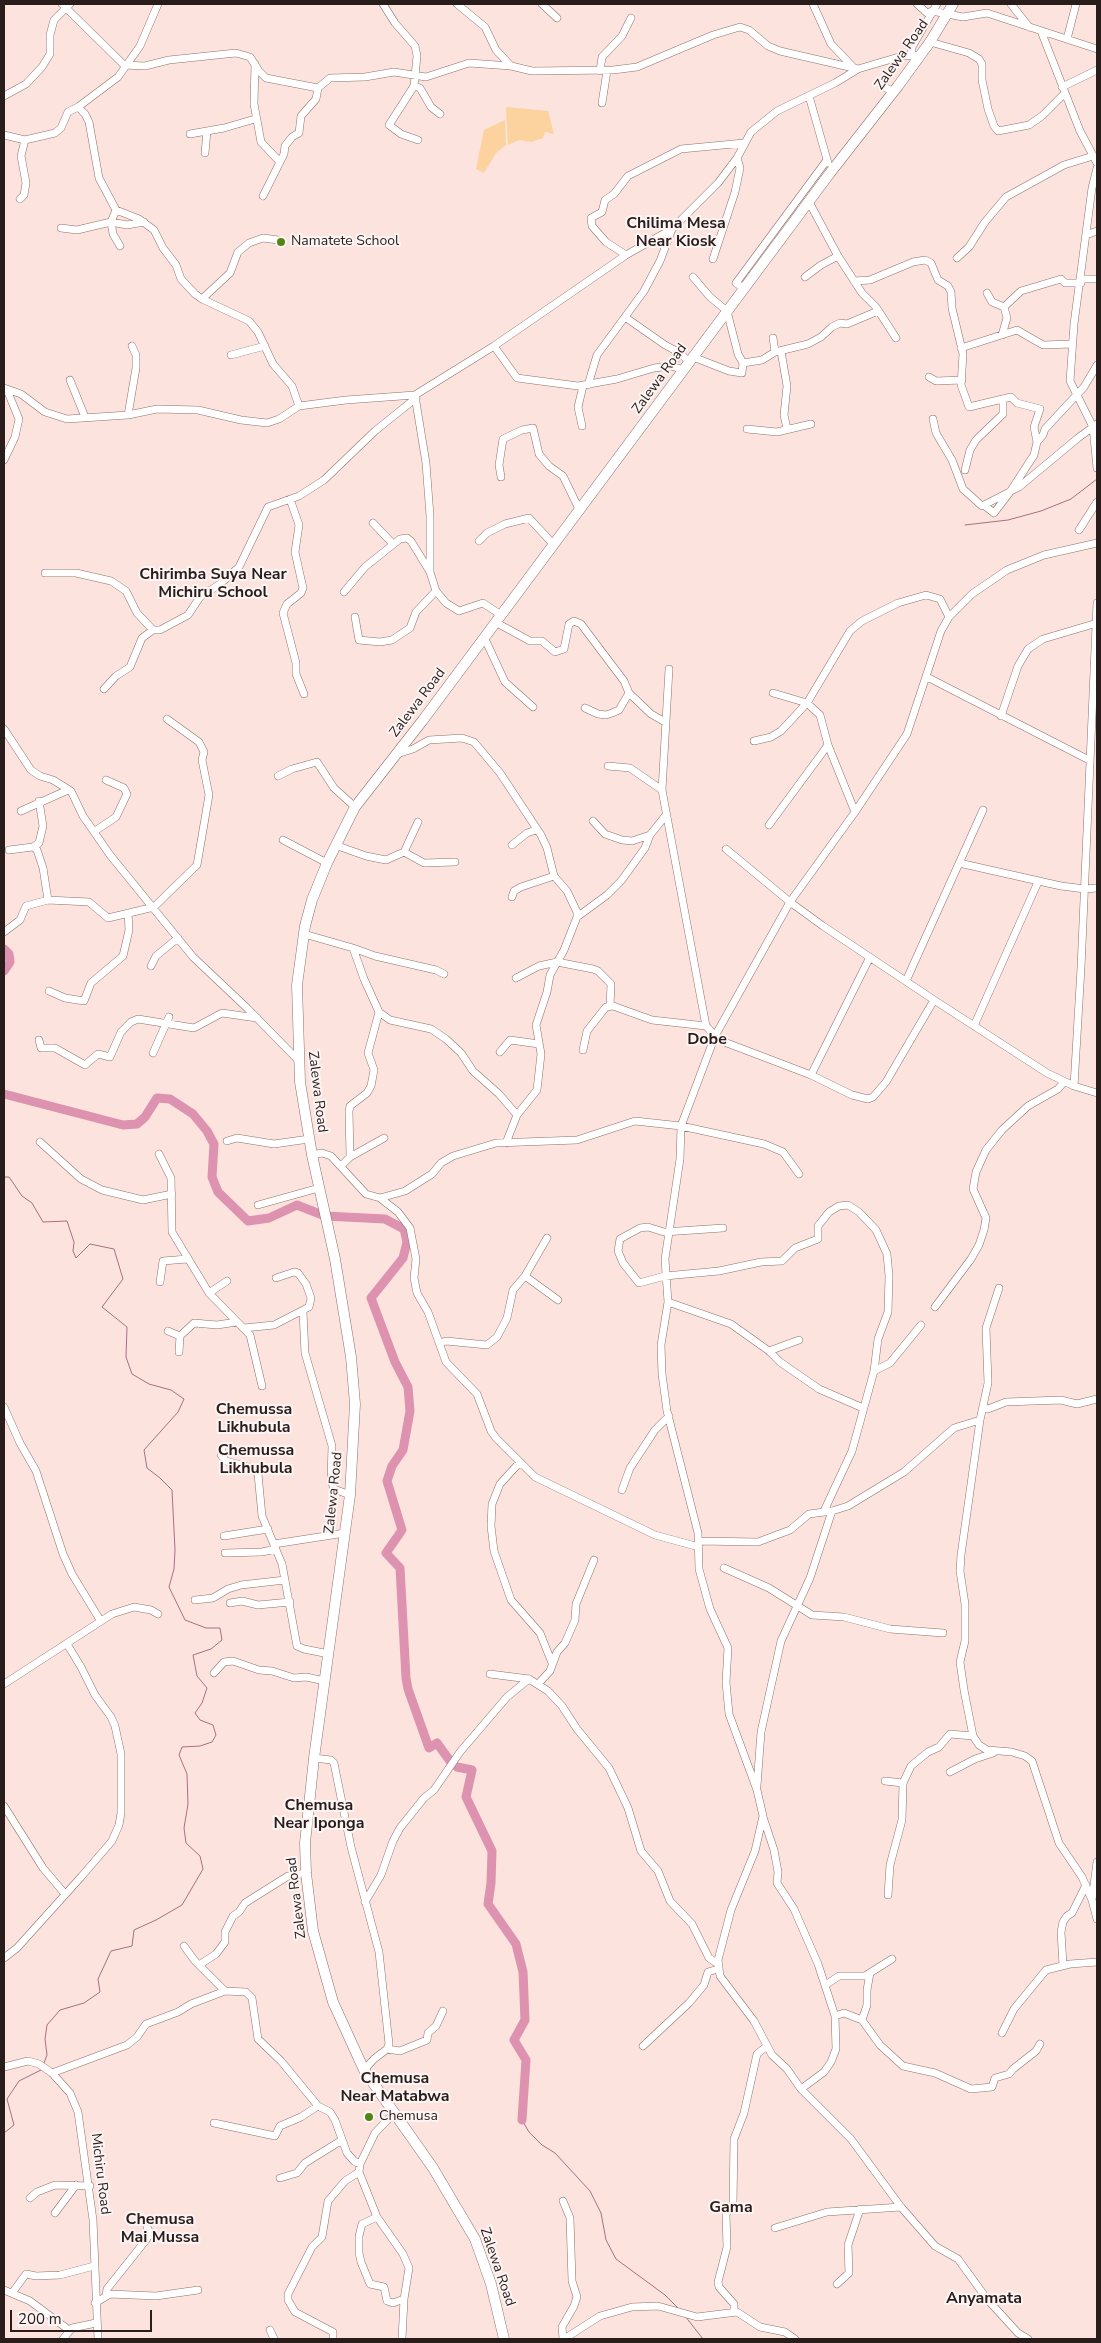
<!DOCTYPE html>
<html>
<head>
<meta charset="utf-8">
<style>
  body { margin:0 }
  #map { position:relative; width:1101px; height:2343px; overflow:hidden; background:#fde3dd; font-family:"Nunito Sans",sans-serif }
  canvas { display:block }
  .frame { position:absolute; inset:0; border:5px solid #291d1b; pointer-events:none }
  .scale { position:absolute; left:10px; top:2310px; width:142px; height:22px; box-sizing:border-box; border:2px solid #291d1b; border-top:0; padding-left:6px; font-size:15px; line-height:18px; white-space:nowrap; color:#291d1b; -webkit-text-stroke:4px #fcf5f4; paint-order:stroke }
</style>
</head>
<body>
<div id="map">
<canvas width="1101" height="2343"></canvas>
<div class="frame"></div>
<div class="scale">200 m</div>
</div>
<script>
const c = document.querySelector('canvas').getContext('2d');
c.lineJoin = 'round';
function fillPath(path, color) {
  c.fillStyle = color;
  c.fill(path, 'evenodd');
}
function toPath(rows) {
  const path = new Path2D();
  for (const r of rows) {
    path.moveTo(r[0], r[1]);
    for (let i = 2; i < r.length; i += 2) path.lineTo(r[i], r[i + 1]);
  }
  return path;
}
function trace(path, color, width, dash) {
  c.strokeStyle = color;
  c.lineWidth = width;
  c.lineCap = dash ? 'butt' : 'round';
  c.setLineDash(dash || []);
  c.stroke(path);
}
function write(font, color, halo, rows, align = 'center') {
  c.font = font + ' "Nunito Sans",sans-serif';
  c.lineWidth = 4;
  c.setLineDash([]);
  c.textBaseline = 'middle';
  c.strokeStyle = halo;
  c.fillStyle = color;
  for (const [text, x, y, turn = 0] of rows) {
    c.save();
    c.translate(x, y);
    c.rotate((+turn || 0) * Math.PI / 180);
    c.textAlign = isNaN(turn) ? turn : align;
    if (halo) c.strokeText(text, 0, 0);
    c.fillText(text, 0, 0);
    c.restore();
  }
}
const green = toPath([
  [506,107,548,111,554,134,545,132,543,138,531,142,519,140,508,145],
  [505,120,506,145,496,153,484,173,476,169,484,130]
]);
const stream = toPath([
  [965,525,1008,520,1041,511,1071,499,1097,479],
  [4,1177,9,1177,22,1196,32,1203,43,1222,67,1221,74,1242,73,1251,76,1258,90,1244,114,1249,123,1279,102,1307,127,1327,126,1357,132,1374,149,1384,171,1390,184,1399,178,1412,144,1450,147,1468,160,1478,172,1490,175,1550,174,1569,169,1587,185,1620,206,1628,220,1628,222,1640,211,1649,193,1655,197,1676,207,1688,202,1703,195,1713,200,1720,213,1725,216,1735,212,1742,200,1746,182,1747,179,1755,187,1774,188,1804,184,1828,186,1843,200,1856,203,1869,182,1905,156,1920,134,1930,132,1946,111,1951,98,1979,100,1992,84,2003,60,2010,47,2025,45,2039,47,2055,44,2063],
  [522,2120,529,2132,542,2145,555,2153,590,2191,601,2213,606,2240,616,2259,665,2295,678,2308],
  [4,2133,14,2125,7,2099,19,2081,41,2070],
  [685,2316,703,2339]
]);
const river = toPath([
  [4,949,9,954,10,962,4,971],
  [4,1094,123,1125,137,1124,145,1117,157,1098,170,1099,193,1114,207,1131,214,1144,212,1177,218,1192,248,1221,269,1218,297,1205,325,1216,385,1219,404,1229,407,1242,403,1258,371,1298,395,1362,408,1387,410,1411,403,1450,392,1466,387,1481,402,1530,386,1553,400,1568,406,1678,408,1689,429,1748,437,1743,450,1761],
  [457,1767,472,1770,466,1797,492,1851,491,1883,488,1904,516,1944,523,1972,525,2020,514,2040,526,2060,522,2120]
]);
const minor = toPath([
  [62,4,124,65,145,66,169,60,236,53,250,57,259,71,266,78,318,88],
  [383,4,395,23,415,46,417,56,414,86,389,125,401,134,418,140],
  [457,4,485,27,496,50,511,66],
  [542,4,557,18],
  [813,4,831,44,854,68],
  [917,4,927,13,932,11,963,17,987,13,1097,49],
  [1011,4,1029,27],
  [1041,31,1080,131,1097,163],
  [1067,39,1076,4],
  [930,42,969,53,979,59,982,64,982,80,988,109,994,126,998,131,1029,125,1042,116,1065,93],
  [911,56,912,47,937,4],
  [255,64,254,104,261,142,279,161],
  [600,71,602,57,622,36,631,18],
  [414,86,420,88,431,107,440,114],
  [1062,87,1097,70],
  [894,92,882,86,899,57],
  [4,96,26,84,42,67,50,54,50,35,54,20,70,4],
  [809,96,828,163],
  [602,103,607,71],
  [78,107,85,114,89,122,99,178,116,210,139,219,154,230,163,248,176,265,181,279,195,294,202,299,249,321,258,332,273,364,292,386,299,406],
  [190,134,224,128,255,119],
  [4,135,25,140,21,156,26,183,24,195,20,199],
  [25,140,55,133,61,128,68,112,78,107,118,77,140,46,158,4],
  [205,153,207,131],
  [1097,168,1092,188,1074,324,1070,381,1093,427,1097,468],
  [263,196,284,154,285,146,292,137,299,133,301,116,316,99,318,88,330,78,365,77,394,72,426,77,469,63,511,66,532,71,613,70,637,67,713,35,740,27,749,30,768,46,780,51,858,69],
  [809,202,838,256,862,293,876,307,896,338],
  [116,210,111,222,113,234,120,246],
  [61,228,77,230,111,222,127,225,144,222],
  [1086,235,1097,231],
  [626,255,606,242,592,226,591,218,602,212,605,200,614,194,628,176,681,149,744,143],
  [957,258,969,247,985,222,1006,197,1064,165,1093,156],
  [713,259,735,192,740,168,737,158],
  [693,277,710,297,727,311,738,354,743,363,742,373,729,371,693,357],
  [805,277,821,265,838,256],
  [1081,279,1097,279],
  [854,281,870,280,913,262,925,260,931,263,938,280,948,286,951,292,952,308,963,354,961,385,969,407,1011,397,1017,403,1040,409,1034,427,1037,442,1034,455,1010,492,994,513,985,506],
  [745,289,736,283,827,160],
  [987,293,992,302,1004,307],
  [202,299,230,273,238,252,249,243,263,238,278,240],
  [625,317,665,345,680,353,689,362],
  [1002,335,1007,318,1004,307,1021,291,1061,279,1065,283,1081,283],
  [494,346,517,378,578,386,617,379,654,368,671,366,684,370],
  [961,348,1017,330,1043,345,1072,344],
  [781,351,787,386,784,415,787,429],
  [775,352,808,344,821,337,832,327,840,323,847,324,878,311],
  [231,355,265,346],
  [743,363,762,360,775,352,773,338],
  [671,366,680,353],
  [929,377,936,381,962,380],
  [70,380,85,417],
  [588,385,597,355,644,291,660,261,672,229],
  [4,388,21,394,45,412,67,419,128,415,157,409,198,410,241,420,267,423,279,419,299,406,346,400,415,395,494,346,626,255,672,229,718,183,737,158,751,132,777,111,835,83,858,69,902,56,920,55],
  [415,396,426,463,430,516,430,572,436,591,446,603,459,611,483,603,501,615],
  [128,415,136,368,136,355,132,346],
  [933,419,936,433,952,460,963,489,982,506,1019,487,1078,438,1097,424],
  [582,426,578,407,583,386],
  [747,429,777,432,811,424],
  [1037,442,1043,435,1045,429,1084,387,1097,365],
  [4,460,15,437,19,419,7,390],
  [965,470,970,450,976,440,1003,414,1003,399],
  [501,477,499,465,503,439,522,430,533,428,539,454,549,466,563,476,580,511],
  [290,499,299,525,295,552,303,588,301,593,287,604,283,613,296,663,296,674,304,694],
  [373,523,392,543],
  [1079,530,1097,502],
  [479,541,487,533,505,524,529,518,554,545],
  [45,573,76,573,111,581,126,591,137,613,153,630],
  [344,592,365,567,400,539,407,538,411,541,430,572],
  [355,617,359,640,380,642,392,640,410,628,416,612,436,591],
  [495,622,530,641,542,641,555,652,564,649,569,624,574,621,581,624,624,681,629,693,651,714,665,722],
  [484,637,505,682,533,707],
  [669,669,662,790,706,1026],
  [927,677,1089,760],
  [104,689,116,676,130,667,142,638,153,630,160,630,188,615,200,597,220,584,239,567,268,507,299,496,324,480,375,431,416,398],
  [773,693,807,703,820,715,828,745,855,812],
  [585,708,598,714,606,715,612,713,619,710,629,693],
  [1001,716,1018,666,1028,649,1043,639,1097,623],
  [4,729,31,770,40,776,53,780,71,791,83,816,110,855,193,957,247,1008,298,1060],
  [754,741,771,737,781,731,807,703,850,631,862,621,898,603,926,595,940,599,949,617],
  [397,754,413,749,429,740,462,738,474,742,500,773,541,835,547,848,554,876,567,891,577,912,577,917,564,950,550,975,547,992,536,1025,541,1054,537,1090,517,1115,506,1143],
  [608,766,630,768,662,790],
  [278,776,292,769,317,762,334,788,355,807],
  [21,811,68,790],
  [593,821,605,834,622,840,632,841,650,835],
  [769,825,828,745],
  [95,831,116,817,127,794,124,788,106,780],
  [283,840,327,863],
  [335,845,366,856,386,860,404,852,418,822],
  [512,845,527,833,536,830],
  [33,847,39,843,43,826,39,801],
  [726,849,790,902,823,926,934,1000,1047,1073,1074,1086,1097,1093],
  [9,850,33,847,37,850,43,868,48,900],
  [404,852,424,863,455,862],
  [959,863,1061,886,1085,889,1097,888],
  [512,897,514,891,521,887,554,876],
  [577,917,607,895,621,881,645,848,650,835,666,815],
  [4,932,20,920,26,906,48,900,89,902,108,918,154,907,197,865,209,795,202,760,204,752,199,742,167,719],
  [304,934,353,948,364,979,379,1012,390,1020,431,1029,446,1039,461,1053,473,1071,499,1094,517,1115],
  [353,948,375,956,436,970,444,974],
  [151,966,156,956,178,938],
  [516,978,539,966,557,962,593,969,598,971,611,984,610,1006],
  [906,981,983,810],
  [49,991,65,998,84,1001,91,983,123,956,129,930,128,913],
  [974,1026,1038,882],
  [39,1040,41,1048,55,1048,85,1065,98,1054,110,1057,121,1032,131,1022,138,1019,194,1028,222,1013,257,1018],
  [583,1050,587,1031,606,1007,613,1006,652,1020,706,1026,719,1040,811,1075,852,1095,868,1099,873,1097,886,1082,934,1000],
  [500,1052,510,1040,539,1044],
  [153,1053,169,1017],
  [811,1075,870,957],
  [1074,1086,1081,968,1097,603],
  [227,1141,237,1138,274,1144,309,1139],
  [40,1142,81,1179,102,1190,143,1200,172,1194],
  [159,1154,171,1178,172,1232,209,1293,250,1335,262,1386],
  [312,1155,322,1153,331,1156,366,1194,380,1198,405,1191,432,1174,441,1163,453,1156,496,1143,577,1140,635,1121,681,1126,764,1144,783,1152,799,1174],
  [350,1157,349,1111,350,1106,367,1093,371,1086,374,1070,368,1053,379,1012],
  [341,1166,350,1157,384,1138],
  [380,1198,398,1212,410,1228,416,1259,414,1278,417,1293,428,1312,446,1362,477,1394,491,1431,496,1438,535,1477,655,1535,699,1547],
  [258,1205,319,1188],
  [723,1228,664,1232,648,1227,640,1228,620,1239,618,1251,623,1263,639,1283,665,1276,719,1271,761,1262,782,1261,795,1248,818,1239,818,1226,829,1212,839,1206,848,1205,859,1212,876,1230,887,1254,889,1276,888,1312,878,1339,874,1371,852,1451,824,1511],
  [525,1276,558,1300],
  [160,1282,163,1261,187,1259],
  [999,1288,986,1328,988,1383,980,1420,961,1555,960,1571,965,1604,965,1641,960,1662,964,1690,973,1736,979,1745,987,1750,1012,1752,1025,1756,1032,1761,1059,1843,1082,1877,1092,1900],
  [209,1293,227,1281],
  [668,1302,731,1324,769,1351,780,1362,819,1389,863,1408],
  [935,1307,971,1259,979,1245,984,1230,986,1218,973,1189,976,1172,986,1150,1002,1130,1028,1106,1058,1089,1064,1082],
  [303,1312,305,1353,332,1446,331,1480,334,1489,350,1495],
  [244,1328,274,1325,309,1307,311,1298,306,1284,298,1273,294,1272,276,1278],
  [168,1331,180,1336],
  [439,1343,446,1341,487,1345,497,1337,507,1318,513,1290,525,1276,547,1238],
  [769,1351,799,1340],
  [179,1352,180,1336,194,1323,217,1325,237,1322],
  [874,1371,890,1363,921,1325],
  [4,1407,20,1443,36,1471,63,1554,72,1574,100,1620],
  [983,1408,988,1409,1006,1402,1061,1400,1077,1404,1097,1399],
  [222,1448,221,1455,226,1461,252,1468,258,1474,262,1516,282,1564,297,1646,304,1649,329,1654],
  [520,1462,500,1484,492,1504,491,1526,494,1551,511,1600,540,1633,552,1663],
  [622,1490,630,1468,655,1430,669,1416],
  [224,1536,268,1529],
  [699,1541,758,1542,790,1530,809,1514,832,1511,848,1506,904,1472,954,1428,980,1420],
  [274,1544,345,1533],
  [225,1553,262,1552,276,1549],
  [724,1568,769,1588,812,1615,844,1617,890,1629,943,1633],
  [195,1600,213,1598,228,1589,241,1585,285,1580],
  [230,1603,242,1601,258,1605,290,1602],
  [214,1673,224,1662,233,1661,259,1670,272,1671,294,1678,306,1677,325,1681],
  [490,1674,529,1679,548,1691,562,1706,577,1729,609,1768,628,1808,641,1851,658,1871,670,1901,692,1924,709,1958,718,1964],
  [4,1684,112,1614,134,1607,151,1610,158,1614],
  [538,1684,550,1671,557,1652,565,1643,575,1620,576,1604,594,1560],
  [314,1758,331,1760,334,1763,351,1847,379,1952,389,2044,387,2049,374,2059,364,2070],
  [950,1772,975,1759,993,1753],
  [885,1781,903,1783,911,1766,928,1752,939,1747,950,1734,973,1736],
  [757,1786,761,1732,781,1641,810,1578,832,1511],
  [4,1806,43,1868,65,1894],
  [763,1817,774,1850,778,1872,777,1883,794,1909,818,1964,835,2016,836,2049,831,2062,824,2072,801,2089],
  [1097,1862,1092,1900,1097,1919],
  [888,1895,890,1865,902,1820,903,1783],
  [365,1902,381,1875,393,1841,400,1828,424,1798,434,1790,460,1752,507,1697,529,1679],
  [184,1946,195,1961,225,1991],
  [4,1958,17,1948,81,1877,112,1841,119,1825,121,1813,121,1754,115,1726,111,1717,95,1695,81,1667,67,1644],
  [199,1965,216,1954,225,1942,225,1932,233,1916,239,1912,245,1903,288,1876,306,1873],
  [1063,1965,1061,1932,1063,1922,1067,1916,1072,1913,1086,1885],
  [827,1984,839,1976,865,1976,892,1959],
  [835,2016,844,2013,862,2020,880,2045,903,2066,935,2073,971,2089,992,2087,995,2078,1009,2074,1013,2069,1036,2051,1040,2044],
  [862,2020,867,2005,867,1990,870,1973],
  [1002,2033,1014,2009,1046,1970,1070,1964,1097,1962],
  [643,2046,689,2003,704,1985,708,1972,718,1969],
  [387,2049,400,2051,427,2040,428,2033,436,2026,443,2011],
  [4,2067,28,2061,39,2064,52,2073,70,2093,78,2112,93,2220,98,2339],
  [52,2073,127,2045,137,2037,146,2024,178,2012,191,2004,225,1991,246,1992,252,1998,258,2039,281,2061,318,2106,330,2112,335,2120,347,2153,354,2161,360,2164],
  [395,2112,375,2133,360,2164,359,2172,377,2217,403,2254,409,2268,404,2299,402,2339],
  [214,2123,275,2136,280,2126,301,2117,318,2106],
  [280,2178,297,2173,305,2163,342,2140],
  [30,2198,37,2192,55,2185,90,2186],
  [563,2201,570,2218,572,2281,577,2297,574,2306,562,2327,563,2339],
  [55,2213,76,2185],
  [377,2217,362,2224,359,2236,359,2253,361,2262,370,2284,384,2287,387,2301,393,2303,404,2299],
  [775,2228,827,2212,901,2207],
  [837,2284,849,2273,848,2245,860,2209],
  [4,2290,30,2301,69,2330],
  [12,2293,26,2274,36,2276,60,2275,94,2266],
  [106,2295,107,2289,146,2240,150,2233,147,2227],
  [95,2303,110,2294,156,2296,198,2290],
  [734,2312,734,2304,719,2287,718,2282,727,2247,726,2214,733,2205,734,2139,744,2113,757,2054,767,2046],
  [270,2330,274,2339],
  [63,2339,72,2328,96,2323],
  [333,2339,333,2332,295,2312,288,2300,288,2294,312,2247,322,2237,328,2201,345,2181,359,2172],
  [564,2339,600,2316,632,2307,658,2306,697,2317,737,2312,760,2327,785,2332,795,2339],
  [1028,2339,1018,2333,987,2299,958,2259,935,2246,901,2207,851,2139,801,2089,787,2069,772,2055,754,2021,720,1976,718,1960,731,1910,755,1851,763,1816,757,1790,729,1714,726,1682,728,1648,710,1609,699,1569,698,1533,667,1411,662,1374,661,1345,668,1302,665,1259,680,1159,681,1126,715,1036,790,902,855,812,907,734,941,631,949,617,972,594,1007,570,1044,555,1097,543]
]);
const highway = toPath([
  [504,2339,491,2284,475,2239,433,2168,364,2070,333,2002,313,1931,306,1873,305,1843,314,1758,350,1495,355,1404,351,1357,335,1259,312,1155,300,1082,297,985,305,926,312,900,327,863,355,807,423,720,830,173,898,86,930,42,953,4]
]);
const markers = [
  [281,242,5,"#538416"],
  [369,2117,5,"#538416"]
];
const streetNames = [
  ["Zalewa Road",902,55,-55],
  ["Zalewa Road",660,379,-54],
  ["Zalewa Road",418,703,-53],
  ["Zalewa Road",317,1092,83],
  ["Zalewa Road",334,1493,-84],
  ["Zalewa Road",297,1898,-97],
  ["Michiru Road",100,2174,83],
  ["Zalewa Road",497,2267,71]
];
const poiNames = [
  ["Namatete School",291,242],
  ["Chemusa",379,2117]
];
const quarterNames = [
  ["Chilima Mesa",676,224],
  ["Near Kiosk",676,242],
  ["Chirimba Suya Near",213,575],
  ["Michiru School",213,593],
  ["Dobe",707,1040],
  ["Chemussa",254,1410],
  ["Likhubula",254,1428],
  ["Chemussa",256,1451],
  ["Likhubula",256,1469],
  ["Chemusa",319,1806],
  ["Near Iponga",319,1824],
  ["Chemusa",395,2079],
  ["Near Matabwa",395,2097],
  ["Gama",731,2208],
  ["Chemusa",160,2220],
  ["Mai Mussa",160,2238],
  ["Anyamata",984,2299]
];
fillPath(green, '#fcd29e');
trace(stream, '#a76f83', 1);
trace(river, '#dd92b0', 9);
trace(minor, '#8d716a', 8);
trace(highway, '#8d716a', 11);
trace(minor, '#fff', 7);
trace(highway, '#fff', 10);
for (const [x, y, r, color] of markers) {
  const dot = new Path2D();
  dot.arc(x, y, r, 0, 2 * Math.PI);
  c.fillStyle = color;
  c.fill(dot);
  trace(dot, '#fcf5f4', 2);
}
write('14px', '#291d1b', '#fcf5f4', streetNames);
write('14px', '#291d1b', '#fcf5f4', poiNames, 'left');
write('bold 16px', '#291d1b', '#fcf5f4', quarterNames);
</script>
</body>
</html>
